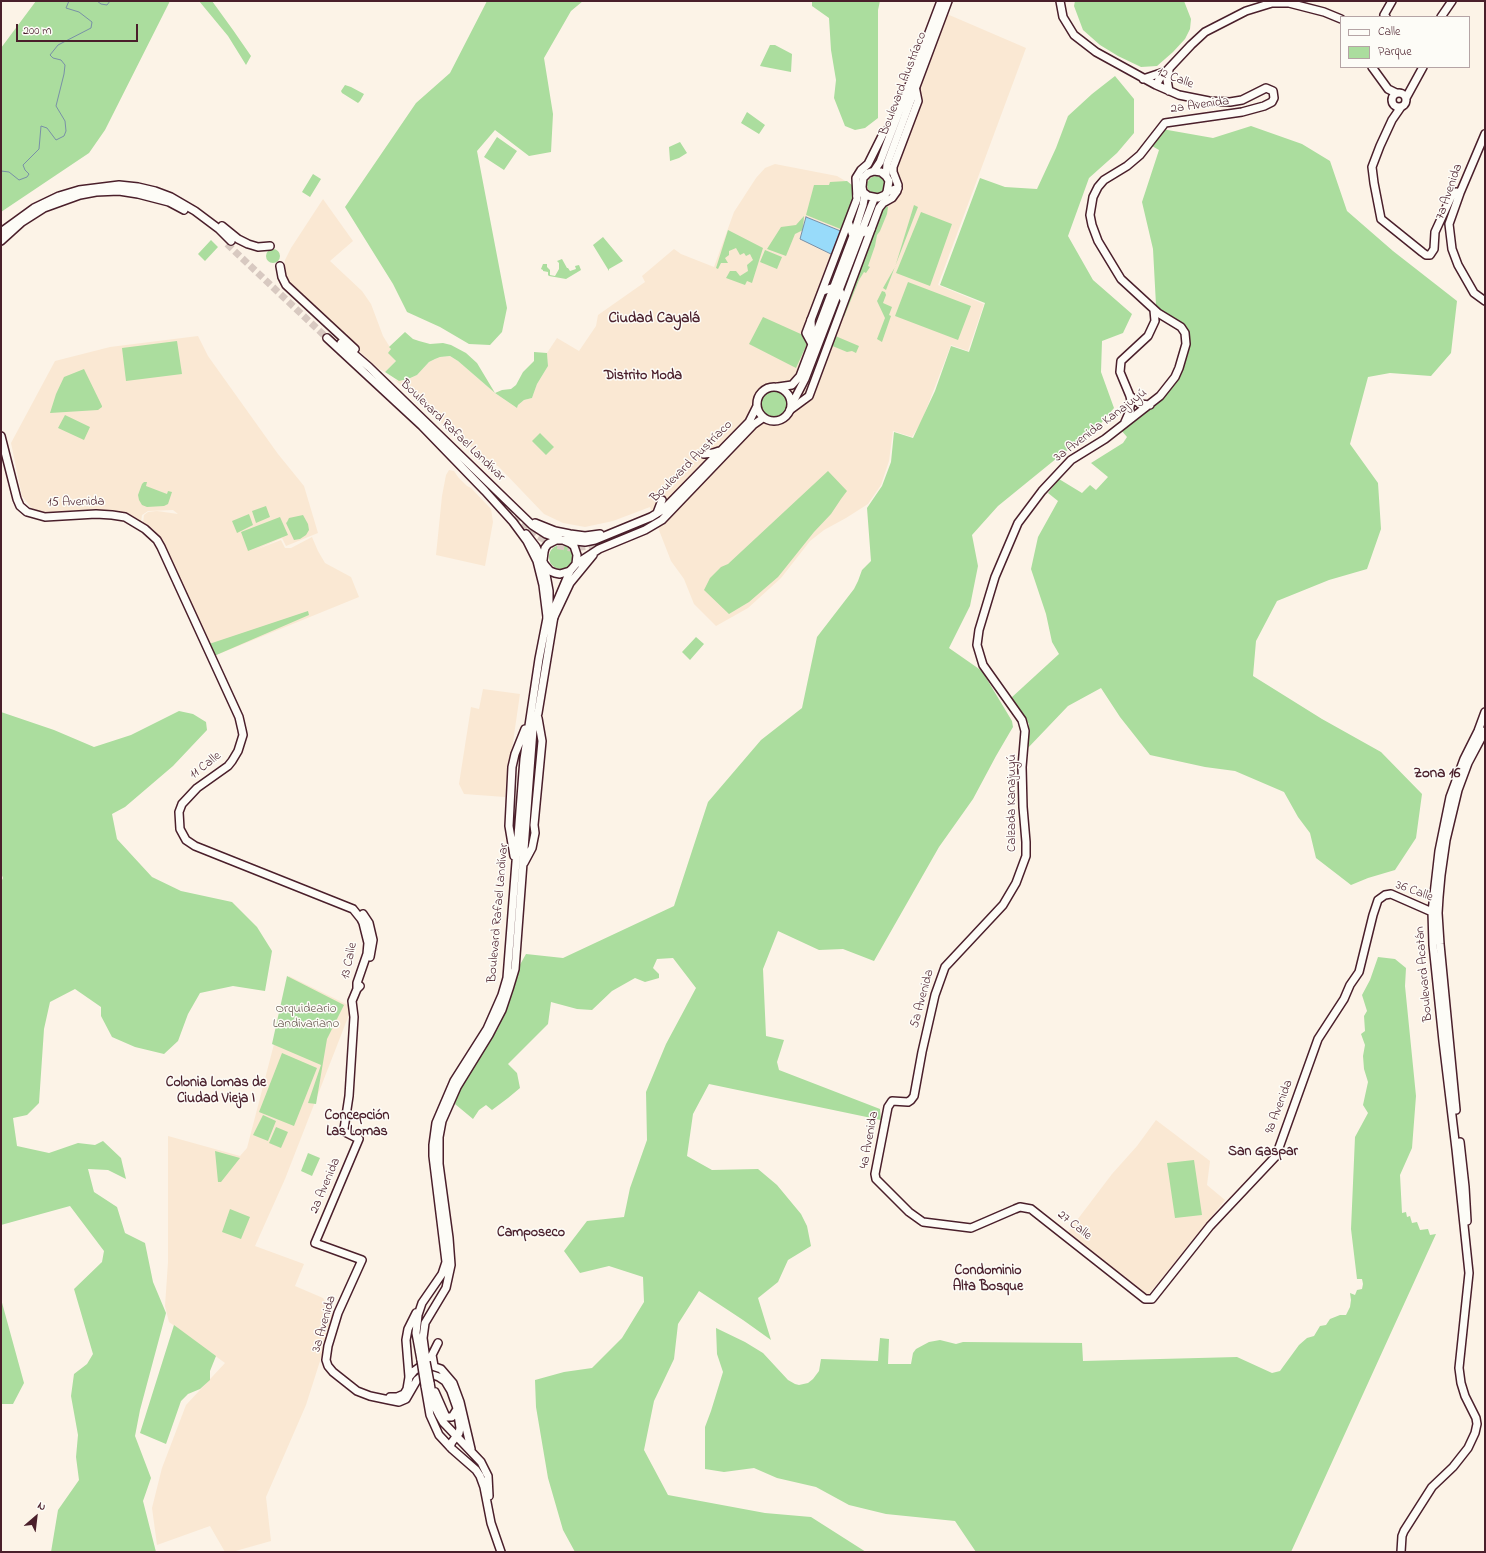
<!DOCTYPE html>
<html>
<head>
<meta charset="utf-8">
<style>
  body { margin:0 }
  #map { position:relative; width:1486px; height:1553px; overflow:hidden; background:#fcf3e7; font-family:"Indie Flower",sans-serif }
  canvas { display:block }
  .frame { position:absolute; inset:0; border:2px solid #4a1f2b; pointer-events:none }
  .legend { position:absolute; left:1340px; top:16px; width:130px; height:52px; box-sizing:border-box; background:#fdfcf7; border:1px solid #b5a4a5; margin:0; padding:5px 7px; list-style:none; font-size:12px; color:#4a1f2b }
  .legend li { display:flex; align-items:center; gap:8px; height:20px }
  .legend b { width:20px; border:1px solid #b5a4a5 }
  .north { position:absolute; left:16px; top:1497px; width:40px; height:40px; -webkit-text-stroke:3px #fdfcf7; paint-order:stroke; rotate:28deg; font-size:11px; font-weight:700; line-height:16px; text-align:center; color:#4a1f2b }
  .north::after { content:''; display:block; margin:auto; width:14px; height:18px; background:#4a1f2b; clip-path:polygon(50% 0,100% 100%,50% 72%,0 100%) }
  .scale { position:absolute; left:16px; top:24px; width:122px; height:18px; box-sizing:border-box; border:2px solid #4a1f2b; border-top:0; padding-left:5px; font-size:12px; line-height:14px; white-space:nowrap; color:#4a1f2b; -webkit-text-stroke:3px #fdfcf7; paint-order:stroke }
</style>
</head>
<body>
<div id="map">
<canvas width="1486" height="1553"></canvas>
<div class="frame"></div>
<ul class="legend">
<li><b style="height:5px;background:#fdfcf7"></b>Calle</li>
<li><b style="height:11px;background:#abdd9e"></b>Parque</li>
</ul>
<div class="north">N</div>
<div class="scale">200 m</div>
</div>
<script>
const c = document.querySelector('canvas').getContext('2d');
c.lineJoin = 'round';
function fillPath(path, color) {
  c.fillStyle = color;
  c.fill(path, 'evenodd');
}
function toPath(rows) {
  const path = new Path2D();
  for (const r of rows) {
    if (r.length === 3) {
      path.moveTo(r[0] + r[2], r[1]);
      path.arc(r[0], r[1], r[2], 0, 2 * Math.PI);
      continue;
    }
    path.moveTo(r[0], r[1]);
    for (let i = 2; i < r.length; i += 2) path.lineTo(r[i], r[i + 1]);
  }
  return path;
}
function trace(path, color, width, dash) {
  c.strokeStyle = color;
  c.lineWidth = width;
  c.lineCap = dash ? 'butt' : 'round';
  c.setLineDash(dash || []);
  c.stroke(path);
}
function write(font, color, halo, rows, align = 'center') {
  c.font = font + ' "Indie Flower",sans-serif';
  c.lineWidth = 3;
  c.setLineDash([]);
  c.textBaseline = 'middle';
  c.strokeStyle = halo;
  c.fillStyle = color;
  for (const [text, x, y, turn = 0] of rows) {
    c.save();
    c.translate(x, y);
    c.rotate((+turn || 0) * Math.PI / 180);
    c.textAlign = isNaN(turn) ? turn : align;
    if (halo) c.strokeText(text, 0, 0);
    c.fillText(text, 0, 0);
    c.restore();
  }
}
const built = toPath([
  [947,14,1026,48,938,285,984,304,968,351,951,345,921,423,912,437,893,431,889,461,881,485,868,504,846,518,824,530,810,541,781,578,748,608,716,626,694,604,684,579,671,561,650,507,613,521,585,527,563,523,544,514,499,467,456,436,395,380,402,381,408,379,417,375,429,362,435,359,440,357,450,356,458,361,495,393,517,408,518,405,524,400,532,398,537,384,548,366,547,353,557,338,579,351,596,326,598,315,645,282,642,276,674,249,681,254,714,267,734,212,756,178,765,168,775,164,837,176,854,186,874,155,893,165],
  [323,199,353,241,330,261,362,291,371,304,383,336,391,349,396,361,385,372,379,369,286,285,283,274,285,260,291,248],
  [198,336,208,356,278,454,304,486,318,533,286,546,282,538,255,550,281,540,285,548,291,548,312,537,318,551,325,563,351,577,359,597,214,656,163,541,153,529,143,523,144,515,148,512,157,511,178,514,173,510,148,511,142,515,141,523,122,513,111,511,92,511,47,513,34,511,22,496,11,443,55,361,110,347],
  [449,470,454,471,458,477,467,486,471,488,491,509,493,522,485,566,436,555,442,496,446,475],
  [483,689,520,694,505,797,464,794,459,784,471,707,479,709],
  [289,976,352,1007,285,1179,255,1246,304,1264,295,1286,323,1298,334,1317,306,1405,266,1497,271,1541,232,1552,225,1552,210,1526,157,1545,152,1508,162,1468,186,1405,225,1363,169,1322,165,1306,168,1262,168,1136,240,1156,247,1148,280,1021],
  [1156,1120,1210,1161,1207,1185,1225,1200,1148,1295,1068,1232,1112,1174,1137,1146]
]);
const green = toPath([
  [36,1,170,1,105,130,89,153,1,212,1,48],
  [199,1,212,1,233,30,251,56,246,65,228,36],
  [487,1,583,1,571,11,544,58,553,114,551,152,529,156,495,130,477,151,507,308,502,332,490,345,469,344,440,327,407,312,393,284,345,207,416,103,450,73],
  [812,1,880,1,878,10,878,118,865,128,855,130,845,126,834,98,836,80,831,50,829,18,812,6],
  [1075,1,1184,1,1191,19,1190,29,1185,39,1173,52,1157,66,1141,67,1118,56,1100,45,1083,30,1074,6],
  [770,45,775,45,792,54,791,72,760,66],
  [1115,76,1134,99,1134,133,1117,153,1089,178,1068,236,1093,280,1132,314,1123,333,1102,341,1101,372,1114,408,1096,429,1057,458,998,506,972,535,978,566,970,606,949,648,982,671,1012,721,1013,727,1010,732,996,756,973,799,939,847,874,961,843,949,819,950,778,931,763,969,766,1036,784,1040,777,1062,779,1070,880,1109,881,1120,709,1084,693,1114,687,1156,712,1170,758,1169,777,1185,801,1214,807,1226,811,1246,788,1260,778,1282,758,1298,771,1340,743,1320,699,1291,678,1324,674,1359,654,1401,644,1450,668,1495,765,1513,811,1517,866,1552,575,1552,563,1530,548,1478,536,1407,535,1380,564,1372,592,1368,622,1338,644,1302,643,1277,609,1266,580,1273,564,1251,587,1221,624,1217,630,1188,647,1140,646,1092,666,1044,696,988,673,958,657,959,653,968,659,974,659,978,645,982,635,978,612,991,592,1010,577,1009,551,1002,548,1024,508,1064,517,1073,520,1088,508,1098,492,1110,486,1105,479,1110,473,1119,455,1104,461,1087,499,1027,517,970,526,954,563,958,674,906,708,802,761,740,802,708,817,637,854,589,858,581,862,570,871,561,867,508,882,486,891,462,894,432,913,438,935,391,951,346,969,352,985,303,940,285,980,178,1005,187,1037,189,1056,148,1068,116,1092,94],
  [345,85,351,87,364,94,360,101,358,103,342,93,341,91],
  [747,112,765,125,759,134,741,123],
  [1251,126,1302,144,1330,161,1347,211,1393,251,1457,301,1451,353,1431,376,1390,373,1368,377,1350,444,1378,483,1381,529,1367,569,1329,580,1277,601,1256,641,1253,676,1322,719,1381,752,1422,794,1416,838,1395,870,1368,878,1351,885,1316,858,1310,833,1298,817,1284,792,1235,771,1205,767,1150,755,1120,717,1101,688,1068,706,1026,750,1029,724,1011,698,1059,654,1052,642,1046,614,1031,569,1038,537,1058,501,1048,493,1059,479,1082,493,1090,485,1096,490,1108,477,1091,463,1123,443,1127,437,1121,430,1150,408,1168,391,1179,375,1188,334,1158,310,1156,305,1153,249,1142,202,1159,150,1152,146,1162,129,1213,138],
  [497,137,517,151,504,170,484,157],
  [680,142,687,153,679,158,670,161,669,147],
  [313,174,321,179,310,197,302,192],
  [876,185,9],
  [847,181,853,186,854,191,853,200,843,230,806,215,814,185,829,185,830,182],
  [885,205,888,207,887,214,880,231,877,235,875,246,868,266,870,267,866,273,864,272,859,280,844,317,841,317,881,209],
  [914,205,918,207,886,290,883,288,895,267],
  [921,212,952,224,930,286,896,273],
  [804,216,803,230,795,234,786,256,767,249,781,227,796,225],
  [728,230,763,248,752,283,747,281,745,285,726,278,730,271,736,271,740,276,748,271,747,265,753,260,750,254,746,256,744,253,740,255,736,248,729,251,729,255,725,258,728,263,721,263,718,269,716,268],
  [603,237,623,261,609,269,609,271,593,245],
  [211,240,218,247,205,261,198,254],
  [273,256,7],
  [765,250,782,257,777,269,760,262],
  [562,259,567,268,568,268,570,271,576,269,575,266,579,265,581,270,566,279,549,276,548,275,548,272,543,271,543,270,541,269,543,264,547,264,547,267,550,270,550,275,555,276,559,269,559,263,557,261],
  [908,282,971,306,958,340,895,316],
  [882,291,885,292,886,295,883,303,892,307,889,315,891,316,882,342,877,339,885,318,877,301],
  [763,317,803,335,807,344,796,368,749,344],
  [405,332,413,339,419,341,430,344,443,343,451,345,466,353,477,363,495,393,502,390,511,389,516,385,523,372,534,361,534,352,547,353,548,366,537,384,532,398,524,400,518,405,517,408,495,393,458,361,450,356,440,357,435,359,429,362,417,375,408,379,399,381,385,372,396,361,388,353,391,349,389,347],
  [833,335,859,346,856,353,852,351,847,352,830,345],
  [177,341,182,374,126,381,122,348],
  [84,369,102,406,102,407,98,410,50,413,56,394,64,377],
  [774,404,13],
  [65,415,90,427,84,440,58,428],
  [540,433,554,447,546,455,532,441],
  [828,471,847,491,841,499,831,514,814,532,778,577,749,602,729,614,704,590,710,578,721,567,728,564],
  [144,482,147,482,146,486,167,494,168,491,172,492,168,504,164,506,147,507,142,505,139,500,138,495,142,484],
  [266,506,270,517,256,523,252,511],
  [249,514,253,525,237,533,232,521],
  [303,515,308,524,309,530,306,535,300,539,294,540,286,523,287,522,289,518],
  [280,517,288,535,248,551,241,532],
  [561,557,12],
  [308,611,309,615,214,656,209,644],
  [696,637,704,644,690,660,682,652],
  [179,711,193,714,206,722,207,730,173,766,125,807,112,814,117,839,152,877,181,891,232,902,257,927,272,951,265,991,233,986,200,993,188,1014,178,1041,164,1054,135,1047,112,1037,101,1016,101,1007,75,989,50,1002,44,1029,39,1103,27,1115,13,1118,17,1146,49,1153,78,1143,95,1145,103,1141,121,1158,126,1179,108,1170,88,1169,94,1192,117,1207,125,1233,145,1243,153,1282,166,1313,140,1410,135,1436,151,1478,143,1501,156,1552,51,1552,58,1510,79,1480,76,1457,78,1435,71,1396,74,1374,87,1364,93,1354,74,1289,102,1262,104,1251,70,1206,1,1225,1,882,3,878,1,873,1,712,54,730,94,747,131,735],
  [1378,957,1395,959,1406,968,1405,986,1416,1096,1412,1148,1400,1175,1402,1213,1406,1212,1407,1217,1410,1216,1412,1223,1417,1222,1420,1230,1428,1229,1430,1235,1436,1234,1291,1552,976,1552,955,1521,886,1514,849,1505,816,1487,777,1478,754,1468,724,1472,705,1469,705,1427,711,1411,723,1372,717,1354,716,1328,745,1342,763,1353,788,1380,795,1384,799,1385,808,1383,813,1379,819,1371,821,1359,878,1361,880,1338,889,1339,888,1364,911,1364,913,1353,916,1349,929,1342,940,1340,956,1344,963,1342,1082,1343,1083,1361,1237,1357,1272,1373,1280,1371,1299,1345,1307,1338,1314,1336,1320,1326,1326,1325,1330,1319,1340,1315,1346,1315,1350,1307,1351,1300,1350,1293,1355,1295,1357,1290,1362,1289,1363,1284,1362,1279,1357,1279,1351,1229,1355,1137,1368,1113,1363,1105,1368,1082,1364,1069,1363,1056,1365,1045,1361,1034,1365,1031,1364,1016,1367,1011,1362,995,1370,980],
  [287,976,344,1005,327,1039,316,1104,308,1103,321,1065,272,1044],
  [282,1053,317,1068,294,1126,259,1112],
  [263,1115,276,1121,268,1141,253,1135],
  [276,1127,288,1132,281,1148,269,1143],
  [215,1151,240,1158,221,1182,218,1182],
  [308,1153,320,1158,312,1176,301,1171],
  [1194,1160,1202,1215,1175,1218,1167,1163],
  [230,1209,250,1217,241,1239,222,1232],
  [1,1299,24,1383,13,1404,1,1404],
  [174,1325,216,1356,210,1371,210,1380,200,1389,188,1394,181,1401,166,1444,140,1433]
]);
const water = toPath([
  [806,217,843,232,833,255,800,239,806,217]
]);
const stream = toPath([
  [97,1,101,4,107,5,110,1],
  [1,171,9,172,19,180,27,177,29,174,25,170,23,165,39,149,41,126,47,128,56,140,64,136,66,131,65,121,56,106,64,74,65,65,61,60,53,58,50,55,58,45,91,28,92,22,79,12,66,8,69,1]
]);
const primaryTunnel = toPath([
  [227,244,327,338],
  [507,509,538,536,554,545,571,548,591,546,649,523]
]);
const secondary = toPath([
  [1060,1,1063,17,1074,35,1096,52,1156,85,1179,95,1209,101,1230,102,1242,100,1266,88,1273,91,1274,98,1272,102,1264,106,1242,112,1165,123,1140,155,1127,166,1104,180,1098,187,1093,197,1090,215,1092,225,1098,241,1121,279,1158,313,1181,327,1185,333,1186,344,1179,368,1175,377,1160,396,1105,439,1071,460,1042,491,1018,523,995,577,979,630,977,645,983,665,1022,720,1025,731,1022,767,1023,807,1026,842,1026,856,1016,883,1003,905,945,967,935,995,922,1052,914,1096,911,1100,908,1102,892,1101,888,1107,875,1174,876,1179,909,1212,923,1222,971,1228,1015,1209,1020,1207,1031,1209,1145,1299,1152,1299,1210,1226,1276,1156,1318,1039,1344,999,1350,985,1359,972,1373,915,1378,900,1385,895,1391,894,1432,912,1438,913],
  [1386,17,1384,15,1392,1],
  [1441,17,1452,1],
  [1372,67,1388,89,1396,93],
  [1143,79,1164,72],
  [1156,85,1160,78,1191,45,1205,32,1246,11,1272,3,1289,3,1324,12,1341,19],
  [1169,91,1167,80,1169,70],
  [1399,100,7],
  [1406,98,1423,67],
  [1401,107,1392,120,1380,146,1372,167,1374,183,1381,219,1422,252,1426,255,1430,255,1434,249,1435,232,1452,195,1456,192,1460,193],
  [1485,134,1460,193,1449,224,1452,249,1458,265,1474,293,1485,301],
  [812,344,806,333,857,199,856,178,861,170,868,164,883,134,893,125],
  [1130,396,1140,404,1150,405],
  [790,410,809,396,879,208,883,203,892,198,897,191,898,185,893,172,893,167,918,101,915,86],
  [1125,422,1129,413,1131,401,1130,396,1120,372,1121,361,1148,336,1155,321,1154,310],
  [1,436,17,499,20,506,27,512,45,517,96,514,112,515,125,517,145,529,157,540,161,547,239,717,242,730,243,735,238,751,232,761,228,766,197,788,182,804,179,812,180,829,186,840,195,846,353,909,361,919,363,923,368,943,367,954,357,983,357,989],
  [514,856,509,826,512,767,515,754,525,729],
  [524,863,532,848,535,833,534,825,542,741,538,718],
  [363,914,369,923,373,940,370,957],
  [360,986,357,989,352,1001,354,1017,349,1096,344,1129,345,1132,359,1139,315,1243,362,1260,338,1313,328,1346,326,1360,328,1366,333,1372,357,1391,370,1396,389,1400,399,1402,406,1399,417,1380,422,1376],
  [1456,1110,1440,944,1438,913,1439,897,1441,875,1446,840,1458,790,1468,763,1485,731],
  [1460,1142,1465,1187,1467,1221],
  [421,1360,416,1333,418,1315,422,1303,442,1274,446,1262,433,1156,433,1145,436,1123,454,1081,487,1029,502,995,507,978,524,759,539,659,549,608,549,591,544,564],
  [426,1360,423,1338,425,1323,446,1288,451,1265,449,1238,439,1164,439,1137,442,1121,457,1087,489,1035,502,1010,509,989,515,969,533,730,538,713,556,604,570,571],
  [432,1366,441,1369,453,1383,460,1402,471,1449],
  [434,1366,432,1355,438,1343],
  [433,1375,439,1377,445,1381,451,1391,457,1408,460,1428,459,1433,452,1442,450,1447],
  [409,1377,414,1371,421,1366],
  [430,1383,434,1405,439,1415,443,1422,481,1462,488,1476,489,1496],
  [425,1386,430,1415,439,1435,452,1449,476,1470,480,1476,484,1487,491,1523,501,1552],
  [435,1392,446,1417,452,1417,457,1409],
  [390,1397,397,1397,404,1394,407,1389,409,1377,406,1340,408,1329,416,1313],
  [1401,1552,1402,1536,1404,1531,1432,1487,1453,1467,1468,1448,1475,1433,1477,1424,1476,1418,1465,1396,1461,1383,1459,1368,1469,1273,1456,1149,1443,1041,1433,945,1432,912,1439,851,1450,797,1464,759,1478,731,1485,712]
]);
const primary = toPath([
  [874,171,880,162,941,1],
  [886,176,887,164,948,1],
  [887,192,898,188],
  [857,196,862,187,863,178,868,173,874,171,881,172,886,176,889,181,887,192,885,195,878,198,868,196,863,192,862,187],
  [849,224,853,236],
  [222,226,238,239,248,244,258,247,270,246],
  [1,232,34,208,59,196,79,190,119,185,138,187,155,191,171,197,195,211,219,229,231,241],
  [860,234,871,229],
  [1,241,22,222,44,208,80,195,96,192,119,191,138,194,169,202,184,210],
  [280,266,282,277,286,285,355,349],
  [839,289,844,300],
  [823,291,834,287],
  [811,320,812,341],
  [327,338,422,426,485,491,513,522,527,541,537,561,543,585,547,617],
  [341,343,369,367,532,525,546,534,560,539],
  [774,404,17],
  [778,387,792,385,800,376,853,236,863,205,865,194],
  [791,406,805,379,874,199],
  [704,454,713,453,719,451],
  [657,513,662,500],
  [535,523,555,531,570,534,585,536,600,534],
  [526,534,536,547,544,564,550,571,555,573,560,574,570,571,576,564,577,555,574,546,570,543,563,540,556,540,548,544,545,548,544,552,543,560],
  [566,540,585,542,595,540,651,517,664,509,749,422,757,406],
  [576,564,599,549,645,530,662,520,753,425,763,418],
  [553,619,570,583,593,555]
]);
const secondaryBridge = toPath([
  [421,1360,425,1386],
  [426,1362,430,1383]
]);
const streetNames = [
  ["12 Calle",1175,79,21],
  ["Boulevard Austríaco",904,84,-69],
  ["2a Avenida",1200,106,-8],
  ["7a Avenida",1450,192,-71],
  ["3a Avenida Kanajuyú",1101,426,-37],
  ["Boulevard Rafael Landívar",452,431,44],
  ["Boulevard Austríaco",692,462,-45],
  ["15 Avenida",76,503,-1],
  ["11 Calle",206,766,-38],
  ["Calzada Kanajuyú",1013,803,-90],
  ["36 Calle",1414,892,20],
  ["Boulevard Rafael Landívar",499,913,-85],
  ["13 Calle",350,961,-78],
  ["Boulevard Acatán",1425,974,-95],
  ["5a Avenida",923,999,-75],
  ["9a Avenida",1280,1107,-69],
  ["4a Avenida",870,1140,-80],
  ["2a Avenida",326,1186,-67],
  ["27 Calle",1074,1226,38],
  ["3a Avenida",325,1324,-74]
];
const parkNames = [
  ["Orquideario",306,1010],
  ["Landivariano",306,1025]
];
const neighbourhoodNames = [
  ["Distrito Moda",643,377],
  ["Colonia Lomas de",216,1084],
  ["Ciudad Vieja I",216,1100],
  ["Concepción",357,1117],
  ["Las Lomas",357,1133],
  ["San Gaspar",1263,1153],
  ["Camposeco",531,1234],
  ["Condominio",988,1272],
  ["Alta Bosque",988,1288]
];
const quarterNames = [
  ["Ciudad Cayalá",654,320],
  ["Zona 16",1437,775]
];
fillPath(built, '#fae8d3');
fillPath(green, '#abdd9e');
fillPath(water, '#98dbfa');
trace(water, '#7990a7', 1);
trace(stream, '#7990a7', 1);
trace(primaryTunnel, '#d8c9c1', 7, [7, 3.5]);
trace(secondary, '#4a1f2b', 10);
trace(primary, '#4a1f2b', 10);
trace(secondary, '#fdfcf7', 7);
trace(primary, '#fdfcf7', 7);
trace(secondaryBridge, '#4a1f2b', 10, []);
trace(secondaryBridge, '#fdfcf7', 7);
write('13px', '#4a1f2b', '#fdfcf7', streetNames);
write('13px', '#67584e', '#fdfcf7', parkNames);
write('bold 14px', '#4a1f2b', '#fdfcf7', neighbourhoodNames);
write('bold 15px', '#4a1f2b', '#fdfcf7', quarterNames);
</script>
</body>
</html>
